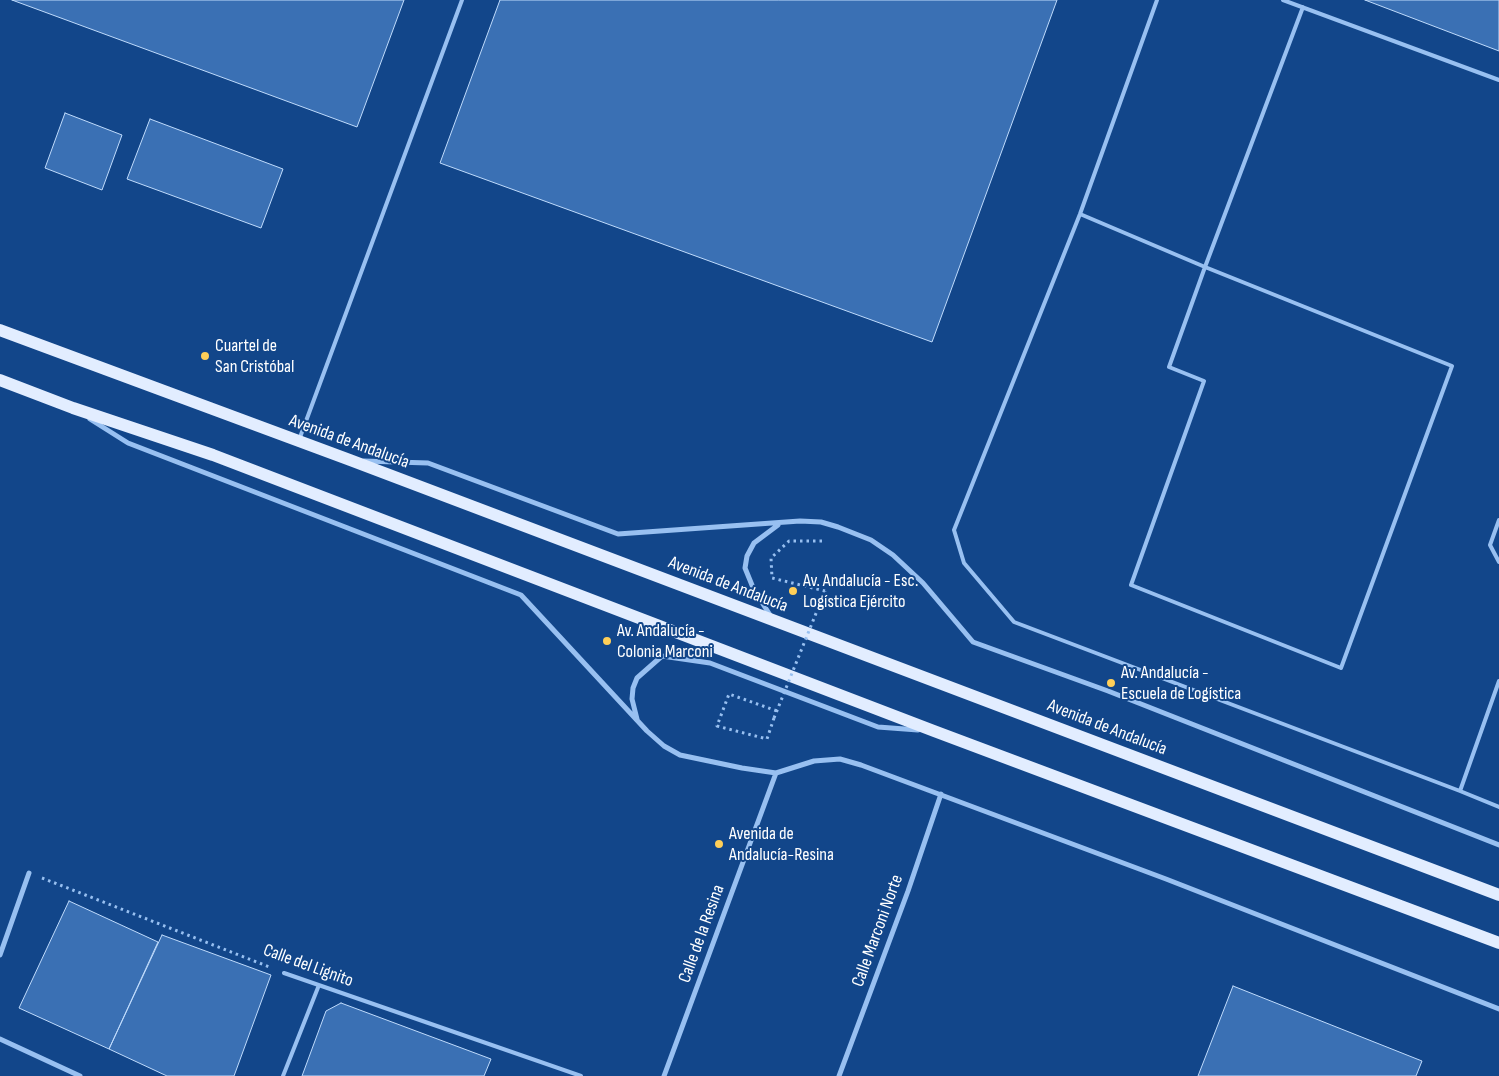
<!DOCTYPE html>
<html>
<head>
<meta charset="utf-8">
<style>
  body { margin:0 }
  canvas { display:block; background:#12468a }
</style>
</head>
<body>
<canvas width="1499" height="1076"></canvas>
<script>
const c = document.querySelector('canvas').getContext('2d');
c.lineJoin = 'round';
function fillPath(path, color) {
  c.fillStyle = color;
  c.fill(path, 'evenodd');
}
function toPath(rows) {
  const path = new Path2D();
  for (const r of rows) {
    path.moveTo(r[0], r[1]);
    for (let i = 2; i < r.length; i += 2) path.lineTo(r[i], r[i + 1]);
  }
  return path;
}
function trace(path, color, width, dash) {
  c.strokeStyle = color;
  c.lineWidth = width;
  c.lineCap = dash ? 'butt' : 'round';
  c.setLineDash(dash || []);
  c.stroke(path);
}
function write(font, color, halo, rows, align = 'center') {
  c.font = font + ' "Sofia Sans Condensed",sans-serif';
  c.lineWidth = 4;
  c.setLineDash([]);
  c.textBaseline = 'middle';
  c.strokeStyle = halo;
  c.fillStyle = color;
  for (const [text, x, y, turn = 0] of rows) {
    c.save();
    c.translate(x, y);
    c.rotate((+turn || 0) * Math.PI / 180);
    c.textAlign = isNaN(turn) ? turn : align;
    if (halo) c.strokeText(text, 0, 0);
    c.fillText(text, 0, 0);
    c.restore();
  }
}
const building = toPath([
  [12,0,404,0,357,127,12,0],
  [500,0,1057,0,932,342,440,163,500,0],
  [1365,0,1499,0,1499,51,1365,0],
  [65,113,122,135,102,190,45,168,65,113],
  [150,119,283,169,261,228,127,179,150,119],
  [69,901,158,942,109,1049,19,1008,69,901],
  [162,935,271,975,234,1076,167,1076,109,1049,162,935],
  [1233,986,1422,1061,1416,1076,1198,1076,1233,986],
  [341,1003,491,1059,484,1076,302,1076,326,1011,341,1003]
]);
const path = toPath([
  [822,541,789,541,771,558,772,578,825,591],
  [774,718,767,739,717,726,729,694,777,711],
  [42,878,272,968]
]);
const service = toPath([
  [1157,0,1080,214,954,530,964,563,1014,622,1460,791],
  [1283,0,1499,80],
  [1080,214,1205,267,1452,366,1341,668,1131,585,1204,381,1169,367,1205,267,1303,7],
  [299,440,462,0],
  [1499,520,1490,545,1499,562],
  [1499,681,1460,791,1499,807],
  [284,973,581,1076],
  [283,1076,319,985]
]);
const minor = toPath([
  [90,419,128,443,521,595,647,731,664,746,680,755,742,768,776,773,814,761,840,759,861,765,1166,879,1499,1009],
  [364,461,428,463,618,534,800,521,821,522,838,527,871,540,893,555,923,583,973,642,1108,691,1499,845],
  [770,615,754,590,745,568,747,556,754,543,778,525],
  [637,719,632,699,633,688,637,678,662,656,710,663,878,727,918,730],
  [0,955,29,873],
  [0,1039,80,1076],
  [664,1076,776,773],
  [839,1076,908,891,941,794]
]);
const primary = toPath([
  [0,330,350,460,1499,895],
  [0,380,73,408,213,455,934,731,1499,943]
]);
const pathBridge = toPath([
  [774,718,825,591]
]);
const markers = [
  [205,356,5,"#ffcf58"],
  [793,591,5,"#ffcf58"],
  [607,641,5,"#ffcf58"],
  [1111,683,5,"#ffcf58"],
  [719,844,5,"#ffcf58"]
];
const poiNames = [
  ["Cuartel de",215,346],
  ["San Cristóbal",215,367],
  ["Av. Andalucía - Esc.",803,581],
  ["Logística Ejército",803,602],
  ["Av. Andalucía -",617,631],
  ["Colonia Marconi",617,652],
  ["Av. Andalucía -",1121,673],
  ["Escuela de Logística",1121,694],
  ["Avenida de",729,834],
  ["Andalucía-Resina",729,855]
];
const streetNames = [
  ["Avenida de Andalucía",349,442,20],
  ["Avenida de Andalucía",728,585,21],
  ["Avenida de Andalucía",1107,728,21],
  ["Calle Marconi Norte",878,931,-70],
  ["Calle de la Resina",702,934,-70],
  ["Calle del Lignito",308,966,20]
];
fillPath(building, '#3a70b4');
trace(building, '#bfdbfc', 1);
trace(path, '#98c0f1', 3, [2.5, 4]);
trace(service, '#98c0f1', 4);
trace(minor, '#98c0f1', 5);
trace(primary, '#e2edff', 12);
trace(pathBridge, '#98c0f1', 3, [2.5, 4]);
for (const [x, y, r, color] of markers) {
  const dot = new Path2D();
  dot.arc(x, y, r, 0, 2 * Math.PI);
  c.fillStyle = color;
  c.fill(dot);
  trace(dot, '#12468a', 2);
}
write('18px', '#fff', '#12468a', poiNames, 'left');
write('18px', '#fff', '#12468a', streetNames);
</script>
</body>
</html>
